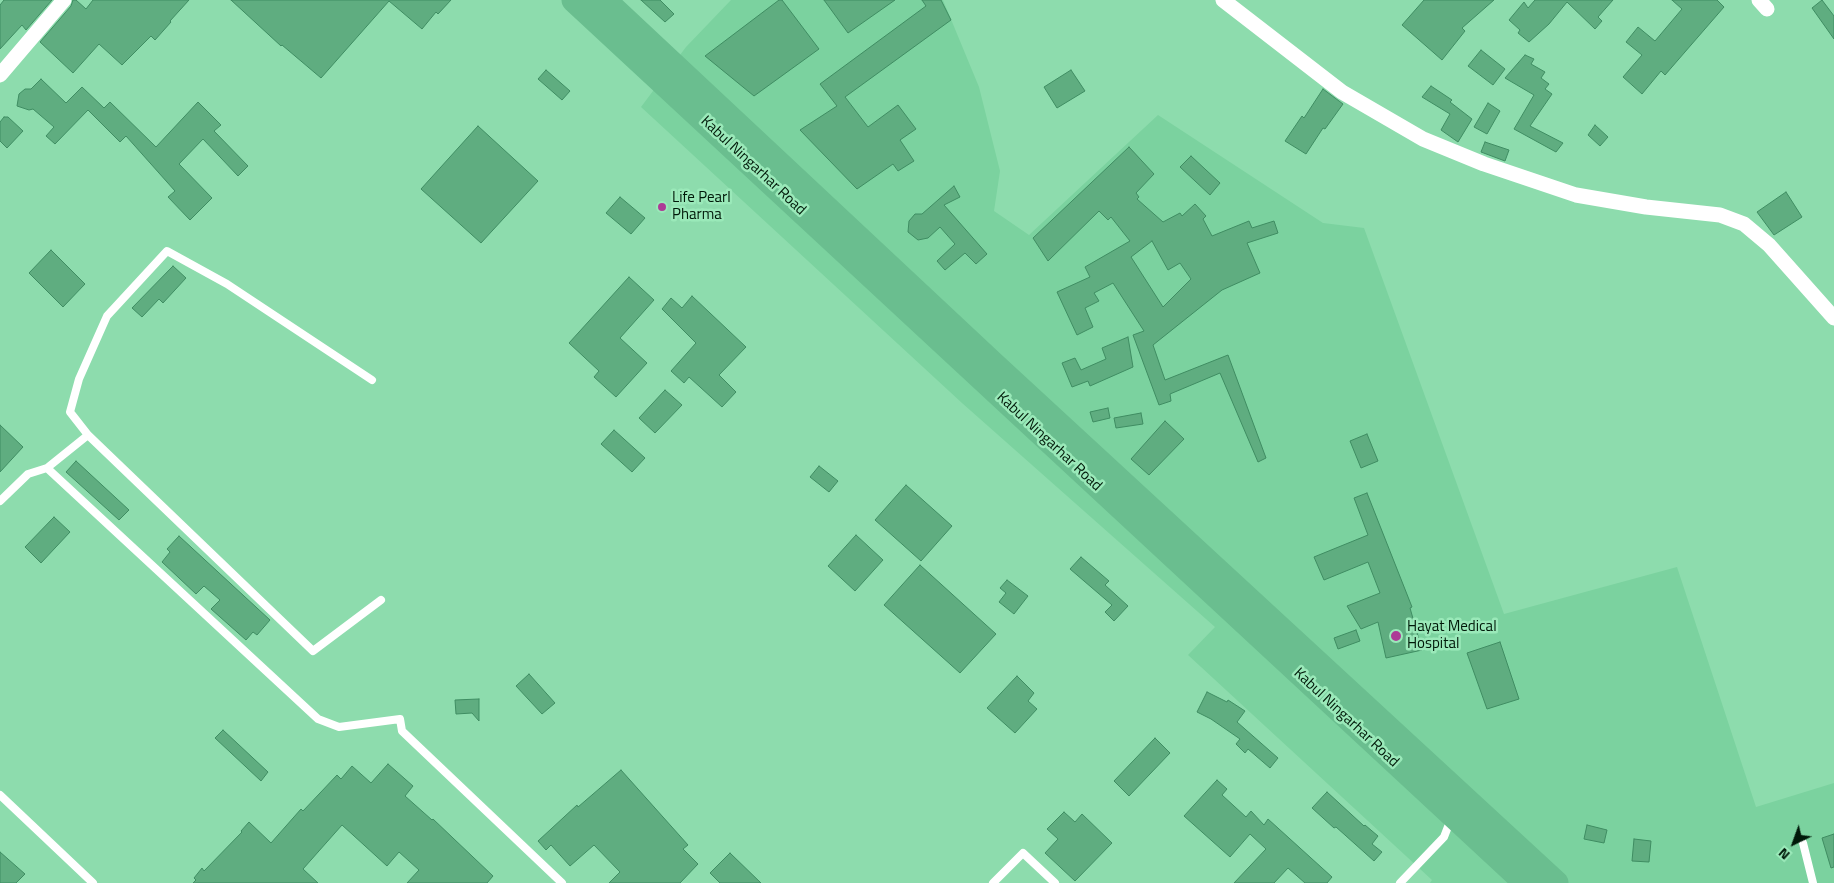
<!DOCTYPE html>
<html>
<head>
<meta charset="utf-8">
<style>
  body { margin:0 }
  #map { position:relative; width:1834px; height:883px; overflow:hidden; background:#8ddcad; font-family:"Titillium Web",sans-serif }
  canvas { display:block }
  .north { position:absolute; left:1769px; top:818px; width:50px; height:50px; -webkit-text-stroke:4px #9ae9b9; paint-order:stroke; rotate:222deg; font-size:14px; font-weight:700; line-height:20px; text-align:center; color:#001909 }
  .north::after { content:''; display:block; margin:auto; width:18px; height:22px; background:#001909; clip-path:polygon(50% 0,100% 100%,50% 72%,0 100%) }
</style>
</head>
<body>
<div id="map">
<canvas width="1834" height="883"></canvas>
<div class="north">N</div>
</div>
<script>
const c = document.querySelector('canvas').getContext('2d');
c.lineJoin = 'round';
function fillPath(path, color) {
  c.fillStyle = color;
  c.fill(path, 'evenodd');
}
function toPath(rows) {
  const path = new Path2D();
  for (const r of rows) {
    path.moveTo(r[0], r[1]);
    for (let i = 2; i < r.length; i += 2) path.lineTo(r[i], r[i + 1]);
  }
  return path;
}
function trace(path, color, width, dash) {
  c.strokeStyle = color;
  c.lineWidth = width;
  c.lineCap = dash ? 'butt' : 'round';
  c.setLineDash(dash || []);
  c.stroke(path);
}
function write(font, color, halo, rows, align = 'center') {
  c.font = font + ' "Titillium Web",sans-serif';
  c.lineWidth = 5;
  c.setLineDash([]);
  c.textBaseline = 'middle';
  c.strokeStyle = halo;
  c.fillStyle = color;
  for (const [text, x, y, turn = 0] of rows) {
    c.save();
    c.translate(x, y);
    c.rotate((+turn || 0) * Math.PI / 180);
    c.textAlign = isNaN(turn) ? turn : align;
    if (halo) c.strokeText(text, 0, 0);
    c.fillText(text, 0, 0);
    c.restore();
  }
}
const built = toPath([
  [731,0,943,0,979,87,1000,171,994,211,1029,235,1158,115,1323,223,1364,228,1504,614,1677,567,1756,807,1834,783,1834,883,1430,883,1432,880,1188,655,1215,627,962,403,641,107,686,47]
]);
const building = toPath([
  [4,0,52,0,26,30,22,25,0,49,0,5,4,0],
  [73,0,76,0,86,9,93,0,189,0,170,21,171,22,155,40,151,36,122,65,99,44,73,73,40,42,71,6,73,0],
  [231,0,451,0,438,14,436,12,422,29,389,1,321,78,282,45,281,46,231,0],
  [641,0,660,0,674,14,665,22,641,0],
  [779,0,782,0,819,49,754,96,705,56,779,0],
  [824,0,895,0,848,33,824,0],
  [922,0,941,0,951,20,845,97,868,127,898,105,916,129,900,140,914,161,898,171,893,164,857,189,800,130,837,106,820,84,926,6,922,0],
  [1424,0,1494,0,1462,28,1465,31,1442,60,1402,25,1424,0],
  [1535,0,1613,0,1598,17,1602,21,1595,29,1567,2,1549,24,1529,42,1518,33,1520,30,1509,20,1524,2,1528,8,1535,0],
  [1672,0,1717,0,1724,7,1665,75,1661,71,1642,94,1623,77,1642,55,1626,42,1638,27,1655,41,1682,9,1672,0],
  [1822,0,1834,16,1834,39,1812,8,1822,0],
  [1481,50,1505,69,1493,85,1468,66,1481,50],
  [1525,55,1534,59,1531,64,1545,72,1541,78,1549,84,1545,89,1552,94,1530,126,1563,143,1556,152,1514,129,1534,95,1505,78,1525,55],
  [546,70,570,91,562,100,538,79,546,70],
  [1071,70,1085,91,1057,108,1044,87,1071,70],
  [41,79,66,103,82,87,104,108,110,102,156,147,198,102,221,125,214,131,248,166,238,176,203,139,179,164,212,198,190,220,168,197,175,191,126,136,120,142,88,110,55,144,46,136,54,127,33,109,29,110,17,106,19,94,25,89,31,89,41,79],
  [1431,86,1452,100,1450,102,1472,119,1458,142,1441,130,1450,114,1422,97,1431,86],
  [1323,89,1343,104,1325,129,1323,128,1306,154,1285,141,1302,116,1304,118,1323,89],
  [1488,103,1500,111,1487,134,1474,127,1488,103],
  [4,117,8,117,23,131,7,148,0,141,0,122,4,117],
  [1595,125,1608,137,1600,146,1588,135,1595,125],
  [478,126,538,181,481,243,421,189,478,126],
  [1485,142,1509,150,1505,161,1481,152,1485,142],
  [1129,147,1154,174,1136,193,1139,197,1137,199,1163,222,1180,213,1182,216,1195,204,1206,216,1203,219,1212,236,1249,221,1252,228,1274,221,1278,233,1247,243,1260,273,1222,290,1153,345,1165,380,1228,355,1266,458,1258,462,1220,373,1170,394,1171,401,1159,405,1133,335,1144,331,1113,283,1094,293,1099,301,1085,308,1093,327,1077,335,1057,292,1090,277,1085,267,1130,241,1111,217,1108,220,1099,211,1048,261,1033,238,1129,147],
  [1152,241,1168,270,1180,263,1191,279,1163,307,1131,257,1152,241],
  [1191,156,1220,183,1210,195,1180,167,1191,156],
  [954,186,960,197,944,205,987,254,976,264,965,253,945,270,937,261,955,244,940,227,928,238,918,240,908,232,909,221,915,214,922,214,954,186],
  [1786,192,1802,217,1774,235,1757,212,1786,192],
  [620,197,645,218,631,234,606,213,620,197],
  [51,250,85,284,63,307,29,273,51,250],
  [173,266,186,278,163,303,159,299,142,317,132,308,173,266],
  [629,277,654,300,620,338,647,363,616,397,594,377,599,371,569,343,629,277],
  [692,296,746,347,719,375,736,392,722,407,689,377,684,383,671,371,696,343,662,309,671,298,682,308,692,296],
  [1128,337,1133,367,1090,386,1088,381,1072,387,1062,363,1075,358,1081,370,1106,359,1102,348,1128,337],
  [665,390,682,405,655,433,639,418,665,390],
  [1108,408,1110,418,1093,422,1090,412,1108,408],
  [1141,413,1143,424,1116,428,1114,418,1141,413],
  [1165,421,1184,439,1149,475,1131,459,1165,421],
  [0,425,23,447,0,472,0,425],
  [614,430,645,458,632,472,601,444,614,430],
  [1367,434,1378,461,1361,468,1350,441,1367,434],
  [76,461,129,510,119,520,66,472,76,461],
  [819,466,838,481,829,492,810,477,819,466],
  [906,485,952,526,921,561,875,520,906,485],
  [1367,493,1412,607,1410,608,1422,650,1386,658,1378,622,1361,629,1347,606,1380,593,1368,562,1324,580,1314,557,1368,535,1354,498,1367,493],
  [54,517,70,532,41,563,25,547,54,517],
  [856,535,883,560,855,591,828,566,856,535],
  [179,536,270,620,257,635,253,632,246,640,211,609,220,600,204,586,196,594,162,562,170,552,167,549,179,536],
  [1081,557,1109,581,1105,585,1128,606,1114,621,1105,612,1112,605,1070,569,1081,557],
  [920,565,996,634,960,673,884,605,920,565],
  [1007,580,1028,596,1014,614,999,602,1006,593,1000,588,1007,580],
  [1356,630,1360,641,1338,649,1334,638,1356,630],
  [1500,642,1519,699,1487,709,1467,653,1500,642],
  [529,674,555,703,542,714,516,686,529,674],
  [1017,676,1034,693,1028,701,1037,709,1015,733,987,708,1017,676],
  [1207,692,1227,702,1228,700,1245,711,1237,722,1278,758,1270,768,1248,749,1245,753,1236,744,1240,739,1211,719,1197,712,1207,692],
  [479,699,479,721,472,713,456,714,455,700,479,699],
  [223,730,268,772,261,781,215,738,223,730],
  [1155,738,1170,753,1129,796,1114,781,1155,738],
  [388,764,413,786,405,796,432,820,433,819,493,876,487,883,407,883,419,870,399,852,387,866,342,825,303,869,318,883,193,883,196,880,194,878,202,868,204,871,242,832,241,831,249,822,271,843,301,809,303,811,337,775,341,779,352,766,371,783,388,764],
  [621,770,688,845,683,849,698,864,680,883,609,883,620,872,594,845,570,866,551,845,546,850,538,841,577,805,578,807,621,770],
  [1217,780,1227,789,1222,795,1246,817,1251,811,1264,825,1268,819,1332,877,1327,883,1305,883,1288,868,1274,883,1234,883,1266,849,1250,834,1230,857,1184,816,1217,780],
  [1327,792,1364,826,1365,825,1378,836,1372,844,1382,852,1374,861,1336,827,1334,828,1312,808,1327,792],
  [1064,812,1075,822,1082,814,1112,843,1075,881,1045,853,1058,839,1047,829,1064,812],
  [1587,825,1607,830,1604,843,1584,839,1587,825],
  [1834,834,1834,867,1831,868,1822,838,1834,834],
  [1634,839,1651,841,1649,862,1632,861,1634,839],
  [0,852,25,874,16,883,0,883,0,852],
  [730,853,761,883,720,883,710,873,730,853]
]);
const service = toPath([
  [88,435,313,651,381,600],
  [47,468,318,719,339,727,400,719,402,731,562,883],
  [0,501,28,474,47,468,88,435,70,412,79,379,107,316,167,251,227,284,372,380],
  [0,795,93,883],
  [1803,843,1813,883],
  [993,883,1023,853,1055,883],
  [1400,883,1444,837,1451,819]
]);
const minor = toPath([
  [1223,0,1342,92,1423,139,1484,164,1576,195,1646,207,1720,215,1744,224,1769,245,1834,318],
  [1759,0,1767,9],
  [0,75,64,0]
]);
const trunk = toPath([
  [574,0,1526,883],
  [604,0,993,364,1556,883]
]);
const markers = [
  [662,207,5,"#ad3b96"],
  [1396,636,6,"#ad3b96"]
];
const streetNames = [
  ["Kabul Ningarhar Road",753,166,43],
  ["Kabul Ningarhar Road",1049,442,43],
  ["Kabul Ningarhar Road",1346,718,43]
];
const poiNames = [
  ["Life Pearl",672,198],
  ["Pharma",672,215],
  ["Hayat Medical",1407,627],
  ["Hospital",1407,644]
];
fillPath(built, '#7bd29f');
fillPath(building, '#5fad80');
trace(building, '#3f8d62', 1);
trace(service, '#fff', 8);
trace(minor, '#fff', 15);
trace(trunk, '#6abe8f', 25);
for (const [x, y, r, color] of markers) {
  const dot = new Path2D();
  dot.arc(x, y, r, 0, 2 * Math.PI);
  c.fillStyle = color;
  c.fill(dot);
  trace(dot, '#9ae9b9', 2);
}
write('15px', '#001909', '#9ae9b9', streetNames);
write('15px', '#001909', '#9ae9b9', poiNames, 'left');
</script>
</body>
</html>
